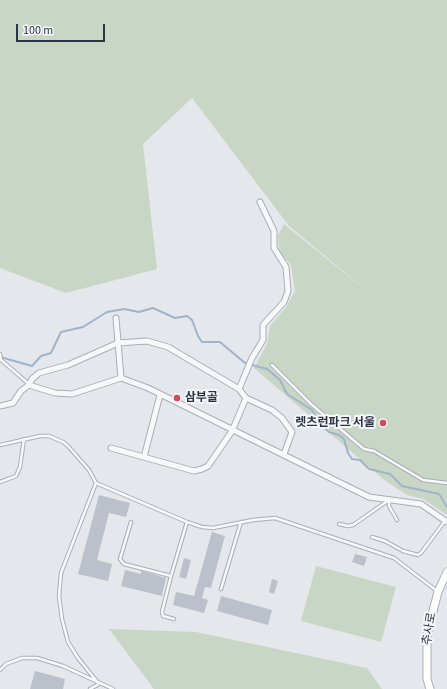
<!DOCTYPE html>
<html>
<head>
<meta charset="utf-8">
<style>
  body { margin:0 }
  #map { position:relative; width:447px; height:689px; overflow:hidden; background:#e4e7ec; font-family:"Source Sans 3",sans-serif }
  canvas { display:block }
  .scale { position:absolute; left:16px; top:24px; width:89px; height:18px; box-sizing:border-box; border:2px solid #2b3445; border-top:0; padding-left:5px; font-size:12px; line-height:14px; white-space:nowrap; color:#2b3445; -webkit-text-stroke:3px #f4f6f9; paint-order:stroke }
</style>
</head>
<body>
<div id="map">
<canvas width="447" height="689"></canvas>
<div class="scale">100 m</div>
</div>
<script>
const c = document.querySelector('canvas').getContext('2d');
c.lineJoin = 'round';
function fillPath(path, color) {
  c.fillStyle = color;
  c.fill(path, 'evenodd');
}
function toPath(rows) {
  const path = new Path2D();
  for (const r of rows) {
    path.moveTo(r[0], r[1]);
    for (let i = 2; i < r.length; i += 2) path.lineTo(r[i], r[i + 1]);
  }
  return path;
}
function trace(path, color, width, dash) {
  c.strokeStyle = color;
  c.lineWidth = width;
  c.lineCap = dash ? 'butt' : 'round';
  c.setLineDash(dash || []);
  c.stroke(path);
}
function write(font, color, halo, rows, align = 'center') {
  c.font = font + ' "Source Sans 3","Noto Sans KR",sans-serif';
  c.lineWidth = 4;
  c.setLineDash([]);
  c.textBaseline = 'middle';
  c.strokeStyle = halo;
  c.fillStyle = color;
  for (const [text, x, y, turn = 0] of rows) {
    c.save();
    c.translate(x, y);
    c.rotate((+turn || 0) * Math.PI / 180);
    c.textAlign = isNaN(turn) ? turn : align;
    if (halo) c.strokeText(text, 0, 0);
    c.fillText(text, 0, 0);
    c.restore();
  }
}
const green = toPath([
  [0,0,447,0,447,515,423,499,407,495,383,479,254,368,267,344,270,326,286,307,295,291,291,265,279,252,278,235,284,224,378,300,289,226,192,98,143,144,157,269,66,293,0,268],
  [316,566,396,587,381,642,301,621],
  [109,629,196,632,367,668,382,689,154,689]
]);
const stream = toPath([
  [0,357,32,366,41,356,51,353,61,332,83,327,107,312,124,309,139,312,153,308,175,318,187,316,192,320,198,336,202,342,220,342,245,363,267,369,280,380,287,394,312,410,320,424,329,432,339,435,344,439,348,453,352,459,360,460,369,469,390,474,402,486,439,494,447,507]
]);
const building = toPath([
  [99,495,130,503,126,517,109,513,97,560,112,564,108,581,78,574],
  [212,532,225,536,211,588,205,587,202,598,208,600,204,613,173,605,176,592,194,596],
  [355,554,367,557,364,566,352,562],
  [184,558,191,560,186,579,179,577],
  [125,570,141,574,141,571,166,578,162,596,121,586],
  [272,579,278,581,274,594,269,592],
  [221,596,272,610,268,625,217,611],
  [35,671,65,679,63,689,30,689]
]);
const lane = toPath([
  [0,354,1,360,29,384],
  [272,365,311,404,364,449,374,451,423,480,447,483],
  [0,445,40,436,49,436,63,442,68,446,89,470,96,483,187,522,202,527,213,528,253,520,275,518,394,558,437,591],
  [0,482,16,476,20,467,24,439],
  [96,483,61,573,59,596,62,619,68,642,78,658,99,684],
  [389,500,389,506,397,520],
  [131,522,120,559,124,564,171,576,162,612,163,616,174,619],
  [339,524,348,526,353,525,389,500],
  [372,537,385,541,403,551,418,555,421,553,445,521],
  [171,576,187,522],
  [221,589,241,522],
  [0,670,6,664,22,658,37,658,63,666,113,689],
  [90,689,99,684]
]);
const street = toPath([
  [116,318,121,378],
  [29,385,55,393,72,394,121,378,148,388,369,497,421,504,447,522],
  [239,389,252,358,263,340,263,325,284,302,288,291,286,267,274,248,274,231,260,202],
  [0,406,13,403,21,391,29,385,32,379,39,373,68,365,118,343,147,341,168,347,239,389,246,398,272,410,282,418,292,432,284,454],
  [111,448,194,471,202,469,208,466,232,431,246,398],
  [144,457,160,395]
]);
const secondary = toPath([
  [430,689,427,679,427,634,438,592,447,572]
]);
const markers = [
  [177,398,4,"#d1495b"],
  [383,423,4,"#d1495b"]
];
const poiNames = [
  ["삼부골",185,398],
  ["렛츠런파크 서울",375,423,"right"]
];
const streetNames = [
  ["추사로",430,629,-80]
];
fillPath(green, '#c9d6c5');
trace(stream, '#9fb4cc', 2);
fillPath(building, '#bbc0ca');
trace(lane, '#a9aeb7', 4.5);
trace(street, '#a9aeb7', 7);
trace(secondary, '#a9aeb7', 9);
trace(lane, '#f7f8fa', 2.5);
trace(street, '#f7f8fa', 5);
trace(secondary, '#fff', 7);
for (const [x, y, r, color] of markers) {
  const dot = new Path2D();
  dot.arc(x, y, r, 0, 2 * Math.PI);
  c.fillStyle = color;
  c.fill(dot);
  trace(dot, '#f4f6f9', 1.5);
}
write('bold 12px', '#2b3445', '#f4f6f9', poiNames, 'left');
write('12px', '#2b3445', '#f4f6f9', streetNames);
</script>
</body>
</html>
